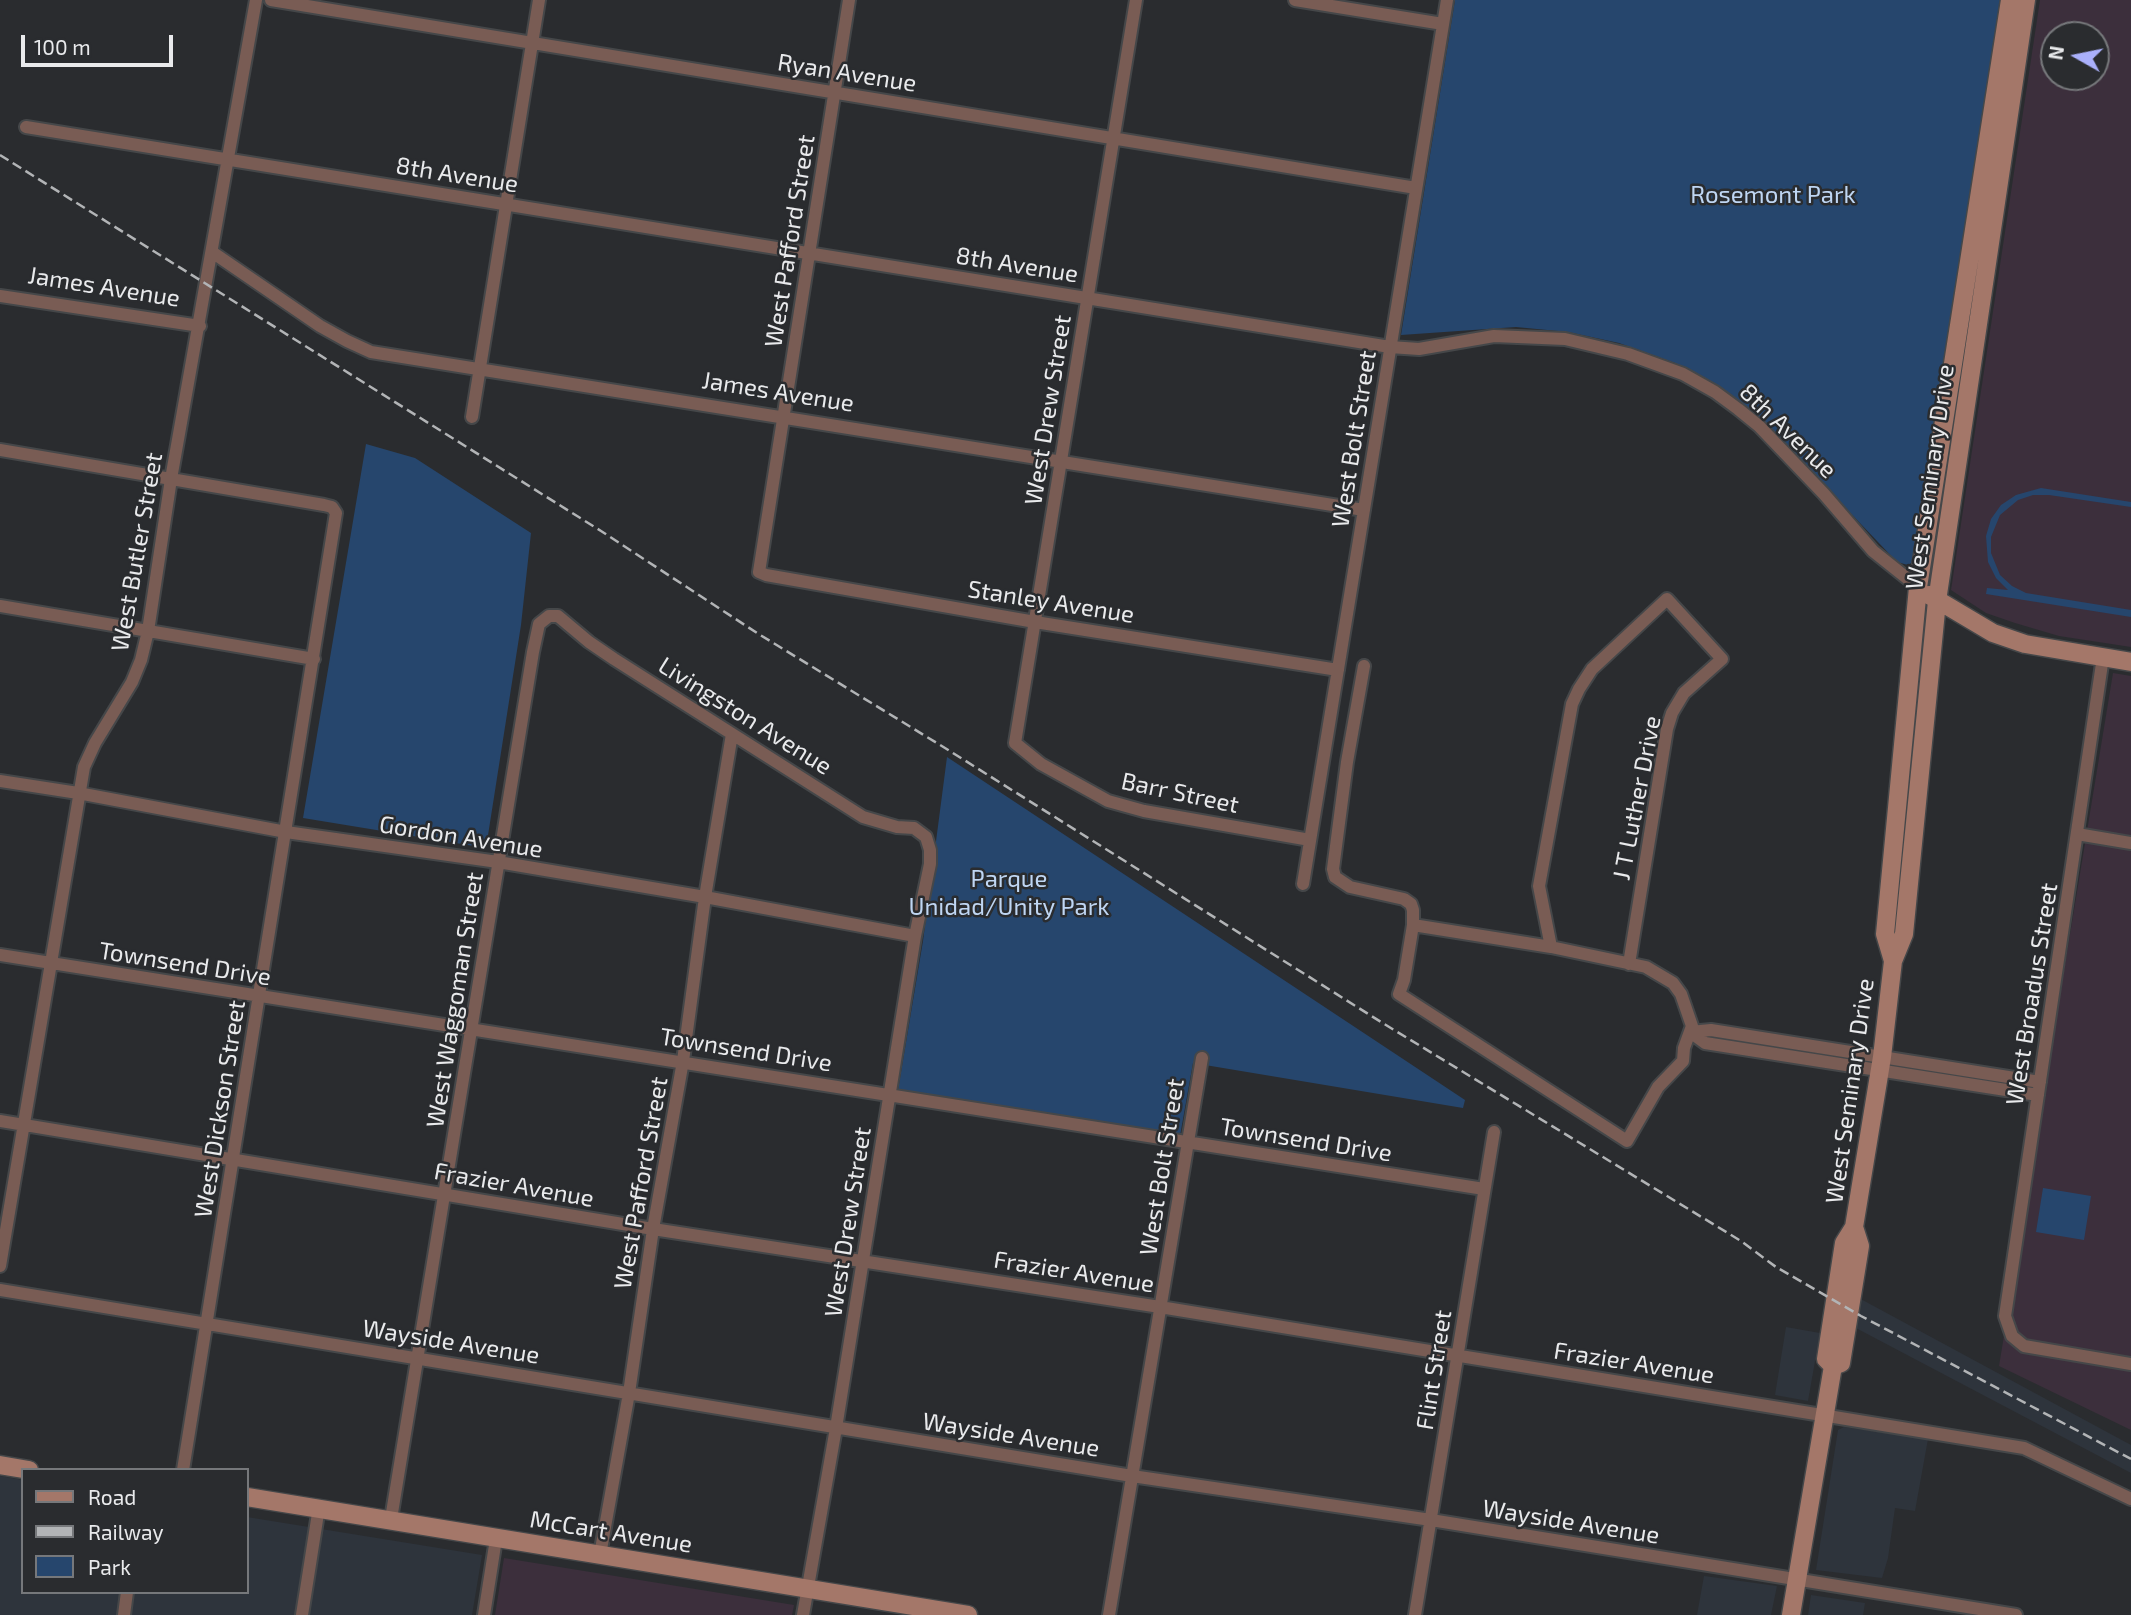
<!DOCTYPE html>
<html>
<head>
<meta charset="utf-8">
<style>
  body { margin:0 }
  #map { position:relative; width:2131px; height:1615px; overflow:hidden; background:#2a2c2f; font-family:"Exo 2",sans-serif }
  canvas { display:block }
  .legend { position:absolute; left:21px; top:1468px; width:228px; height:126px; box-sizing:border-box; background:#2a2c2f; border:2px solid #76787b; margin:0; padding:9px 12px; list-style:none; font-size:21px; color:#e9eaec }
  .legend li { display:flex; align-items:center; gap:14px; height:35px }
  .legend b { width:35px; border:2px solid #76787b }
  .north { position:absolute; left:2040px; top:21px; width:70px; height:70px; box-sizing:border-box; background:#2a2c2f; border:2px solid #76787b; border-radius:50%; rotate:279deg; font-size:19px; font-weight:700; line-height:28px; text-align:center; color:#e9eaec }
  .north::after { content:''; display:block; margin:auto; width:24px; height:32px; background:#aab0fb; clip-path:polygon(50% 0,100% 100%,50% 72%,0 100%) }
  .scale { position:absolute; left:21px; top:35px; width:152px; height:32px; box-sizing:border-box; border:4px solid #e9eaec; border-top:0; padding-left:9px; font-size:21px; line-height:24px; white-space:nowrap; color:#e9eaec; -webkit-text-stroke:5px #2a2c2f; paint-order:stroke }
</style>
</head>
<body>
<div id="map">
<canvas width="2131" height="1615"></canvas>
<ul class="legend">
<li><b style="height:9px;background:#a47769"></b>Road</li>
<li><b style="height:9px;background:#b2b4b6"></b>Railway</li>
<li><b style="height:19px;background:#26466d"></b>Park</li>
</ul>
<div class="north">N</div>
<div class="scale">100 m</div>
</div>
<script>
const c = document.querySelector('canvas').getContext('2d');
c.lineJoin = 'round';
function fillPath(path, color) {
  c.fillStyle = color;
  c.fill(path, 'evenodd');
}
function toPath(rows) {
  const path = new Path2D();
  for (const r of rows) {
    path.moveTo(r[0], r[1]);
    for (let i = 2; i < r.length; i += 2) path.lineTo(r[i], r[i + 1]);
  }
  return path;
}
function trace(path, color, width, dash) {
  c.strokeStyle = color;
  c.lineWidth = width;
  c.lineCap = dash ? 'butt' : 'round';
  c.setLineDash(dash || []);
  c.stroke(path);
}
function write(font, color, halo, rows, align = 'center') {
  c.font = font + ' "Exo 2",sans-serif';
  c.lineWidth = 5;
  c.setLineDash([]);
  c.textBaseline = 'middle';
  c.strokeStyle = halo;
  c.fillStyle = color;
  for (const [text, x, y, turn = 0] of rows) {
    c.save();
    c.translate(x, y);
    c.rotate((+turn || 0) * Math.PI / 180);
    c.textAlign = isNaN(turn) ? turn : align;
    if (halo) c.strokeText(text, 0, 0);
    c.fillText(text, 0, 0);
    c.restore();
  }
}
const built = toPath([
  [1857,1297,2131,1445,2131,1473,1854,1327],
  [1786,1327,1820,1333,1808,1401,1775,1395],
  [1844,1427,1928,1439,1915,1511,1895,1508,1888,1558,1882,1578,1816,1570,1838,1430],
  [0,1476,23,1480,23,1592,247,1592,247,1517,482,1555,472,1615,0,1615],
  [1704,1576,1777,1586,1771,1615,1697,1615],
  [1811,1595,1865,1603,1863,1615,1808,1615]
]);
const education = toPath([
  [2040,0,2131,0,2131,647,2059,636,2015,623,1986,613,1951,590],
  [2054,35,2096,35,2096,77,2054,77],
  [2113,673,2131,676,2131,1430,1999,1366],
  [504,1558,794,1605,792,1615,495,1615]
]);
const green = toPath([
  [1455,0,2001,0,1916,560,1908,565,1897,562,1758,416,1675,363,1619,343,1568,332,1516,327,1401,335],
  [366,444,415,458,531,533,521,625,486,848,303,818],
  [2041,488,2131,502,2131,507,2049,495,2033,495,2018,500,2000,515,1991,537,1991,553,2000,575,2012,586,2026,593,2131,610,2131,617,1986,594,1987,588,2008,590,1996,578,1988,562,1986,536,1991,519,2001,505,2016,495],
  [947,757,1465,1100,1463,1108,1193,1063,1180,1136,898,1090,923,941],
  [2043,1188,2091,1196,2084,1240,2036,1232]
]);
const street = toPath([
  [271,0,1416,188],
  [849,0,759,572,766,575,1035,622,1338,670],
  [1136,0,1015,743,1041,764,1108,801,1144,811,1310,840],
  [1295,0,1443,24],
  [26,127,1390,347,1419,349,1494,336,1565,339,1628,354,1683,374,1715,392,1738,409,1759,426,1824,494,1873,551,1918,587],
  [212,252,320,326,347,341,371,352,1364,510],
  [0,296,200,326],
  [472,417,539,0],
  [0,450,324,505,332,507,336,513,183,1470],
  [0,606,314,659],
  [2103,657,2005,1316,2012,1336,2024,1346,2131,1364],
  [1364,666,1347,762,1333,869,1335,877,1350,887,1404,899,1411,904,1413,910,1413,925,1404,980,1399,994,1627,1141,1658,1087,1683,1061,1684,1048,1692,1026,1681,994,1673,983,1646,967,1551,947,1413,925],
  [0,781,78,793,286,832,498,862,705,897,915,936],
  [2077,834,2131,843],
  [1303,884,1447,0],
  [1551,947,1539,886,1572,704,1579,689,1592,669,1667,599,1722,659,1684,693,1672,713,1667,729,1629,964],
  [0,955,1484,1189],
  [1690,1032,1705,1043,2038,1095],
  [1690,1032,1711,1030,2040,1082],
  [0,1121,653,1229,1160,1307,2024,1448,2131,1499],
  [0,1266,84,767,95,743,132,682,141,660,148,631,171,479,256,0],
  [0,1290,1132,1476,1431,1520,2016,1615],
  [391,1519,533,652,539,624,549,616,558,616,589,642,614,659,863,817,897,827,914,828,926,837,930,850,930,864,915,936,836,1428,803,1615],
  [600,1555,629,1393,653,1229,683,1061,705,897,732,734],
  [124,1615,127,1592],
  [302,1615,319,1507],
  [484,1615,496,1539],
  [1109,1615,1202,1058],
  [1415,1615,1494,1132]
]);
const secondary = toPath([
  [1929,595,1993,633,2025,644,2131,662],
  [1893,961,1885,934,1918,587,2010,0],
  [1833,1366,1826,1359,1844,1243,1854,1227,1882,1057,1893,961,1904,934,1937,601,2026,0],
  [0,1465,29,1470],
  [247,1497,968,1615],
  [1791,1615,1833,1366,1841,1363,1860,1246,1854,1227]
]);
const rail = toPath([
  [0,155,601,531,757,633,945,748,1381,1022,1741,1241,1776,1267,1861,1316,2131,1459]
]);
const streetNames = [
  ["Ryan Avenue",847,73,9],
  ["8th Avenue",457,175,9],
  ["West Pafford Street",790,241,-81],
  ["8th Avenue",1017,265,9],
  ["James Avenue",104,287,9],
  ["James Avenue",778,392,9],
  ["West Drew Street",1048,410,-81],
  ["8th Avenue",1788,431,44],
  ["West Bolt Street",1354,439,-81],
  ["West Seminary Drive",1930,477,-82],
  ["West Butler Street",137,552,-80],
  ["Stanley Avenue",1051,602,9],
  ["Livingston Avenue",745,716,32],
  ["Barr Street",1180,793,12],
  ["J T Luther Drive",1637,798,-79],
  ["Gordon Avenue",461,837,9],
  ["Townsend Drive",185,964,9],
  ["West Broadus Street",2032,994,-81],
  ["West Waggoman Street",455,1000,-81],
  ["Townsend Drive",746,1050,9],
  ["West Seminary Drive",1850,1091,-82],
  ["West Dickson Street",220,1109,-81],
  ["Townsend Drive",1306,1140,9],
  ["West Bolt Street",1162,1167,-81],
  ["West Pafford Street",641,1183,-80],
  ["Frazier Avenue",514,1185,10],
  ["West Drew Street",848,1222,-81],
  ["Frazier Avenue",1074,1272,9],
  ["Wayside Avenue",451,1342,9],
  ["Frazier Avenue",1634,1363,9],
  ["Flint Street",1434,1370,-81],
  ["Wayside Avenue",1011,1435,9],
  ["Wayside Avenue",1571,1522,9],
  ["McCart Avenue",611,1532,9]
];
const parkNames = [
  ["Rosemont Park",1773,195],
  ["Parque",1009,879],
  ["Unidad/Unity Park",1009,907]
];
fillPath(built, '#2e343c');
fillPath(education, '#3c2f3c');
fillPath(green, '#26466d');
trace(street, '#454749', 16);
trace(secondary, '#454749', 21);
trace(street, '#795c54', 12);
trace(secondary, '#a47769', 18);
trace(rail, '#b2b4b6', 2.5, [10, 5]);
write('24px', '#e9eaec', '#2a2c2f', streetNames);
write('24px', '#bfd6f3', '#2a2c2f', parkNames);
</script>
</body>
</html>
